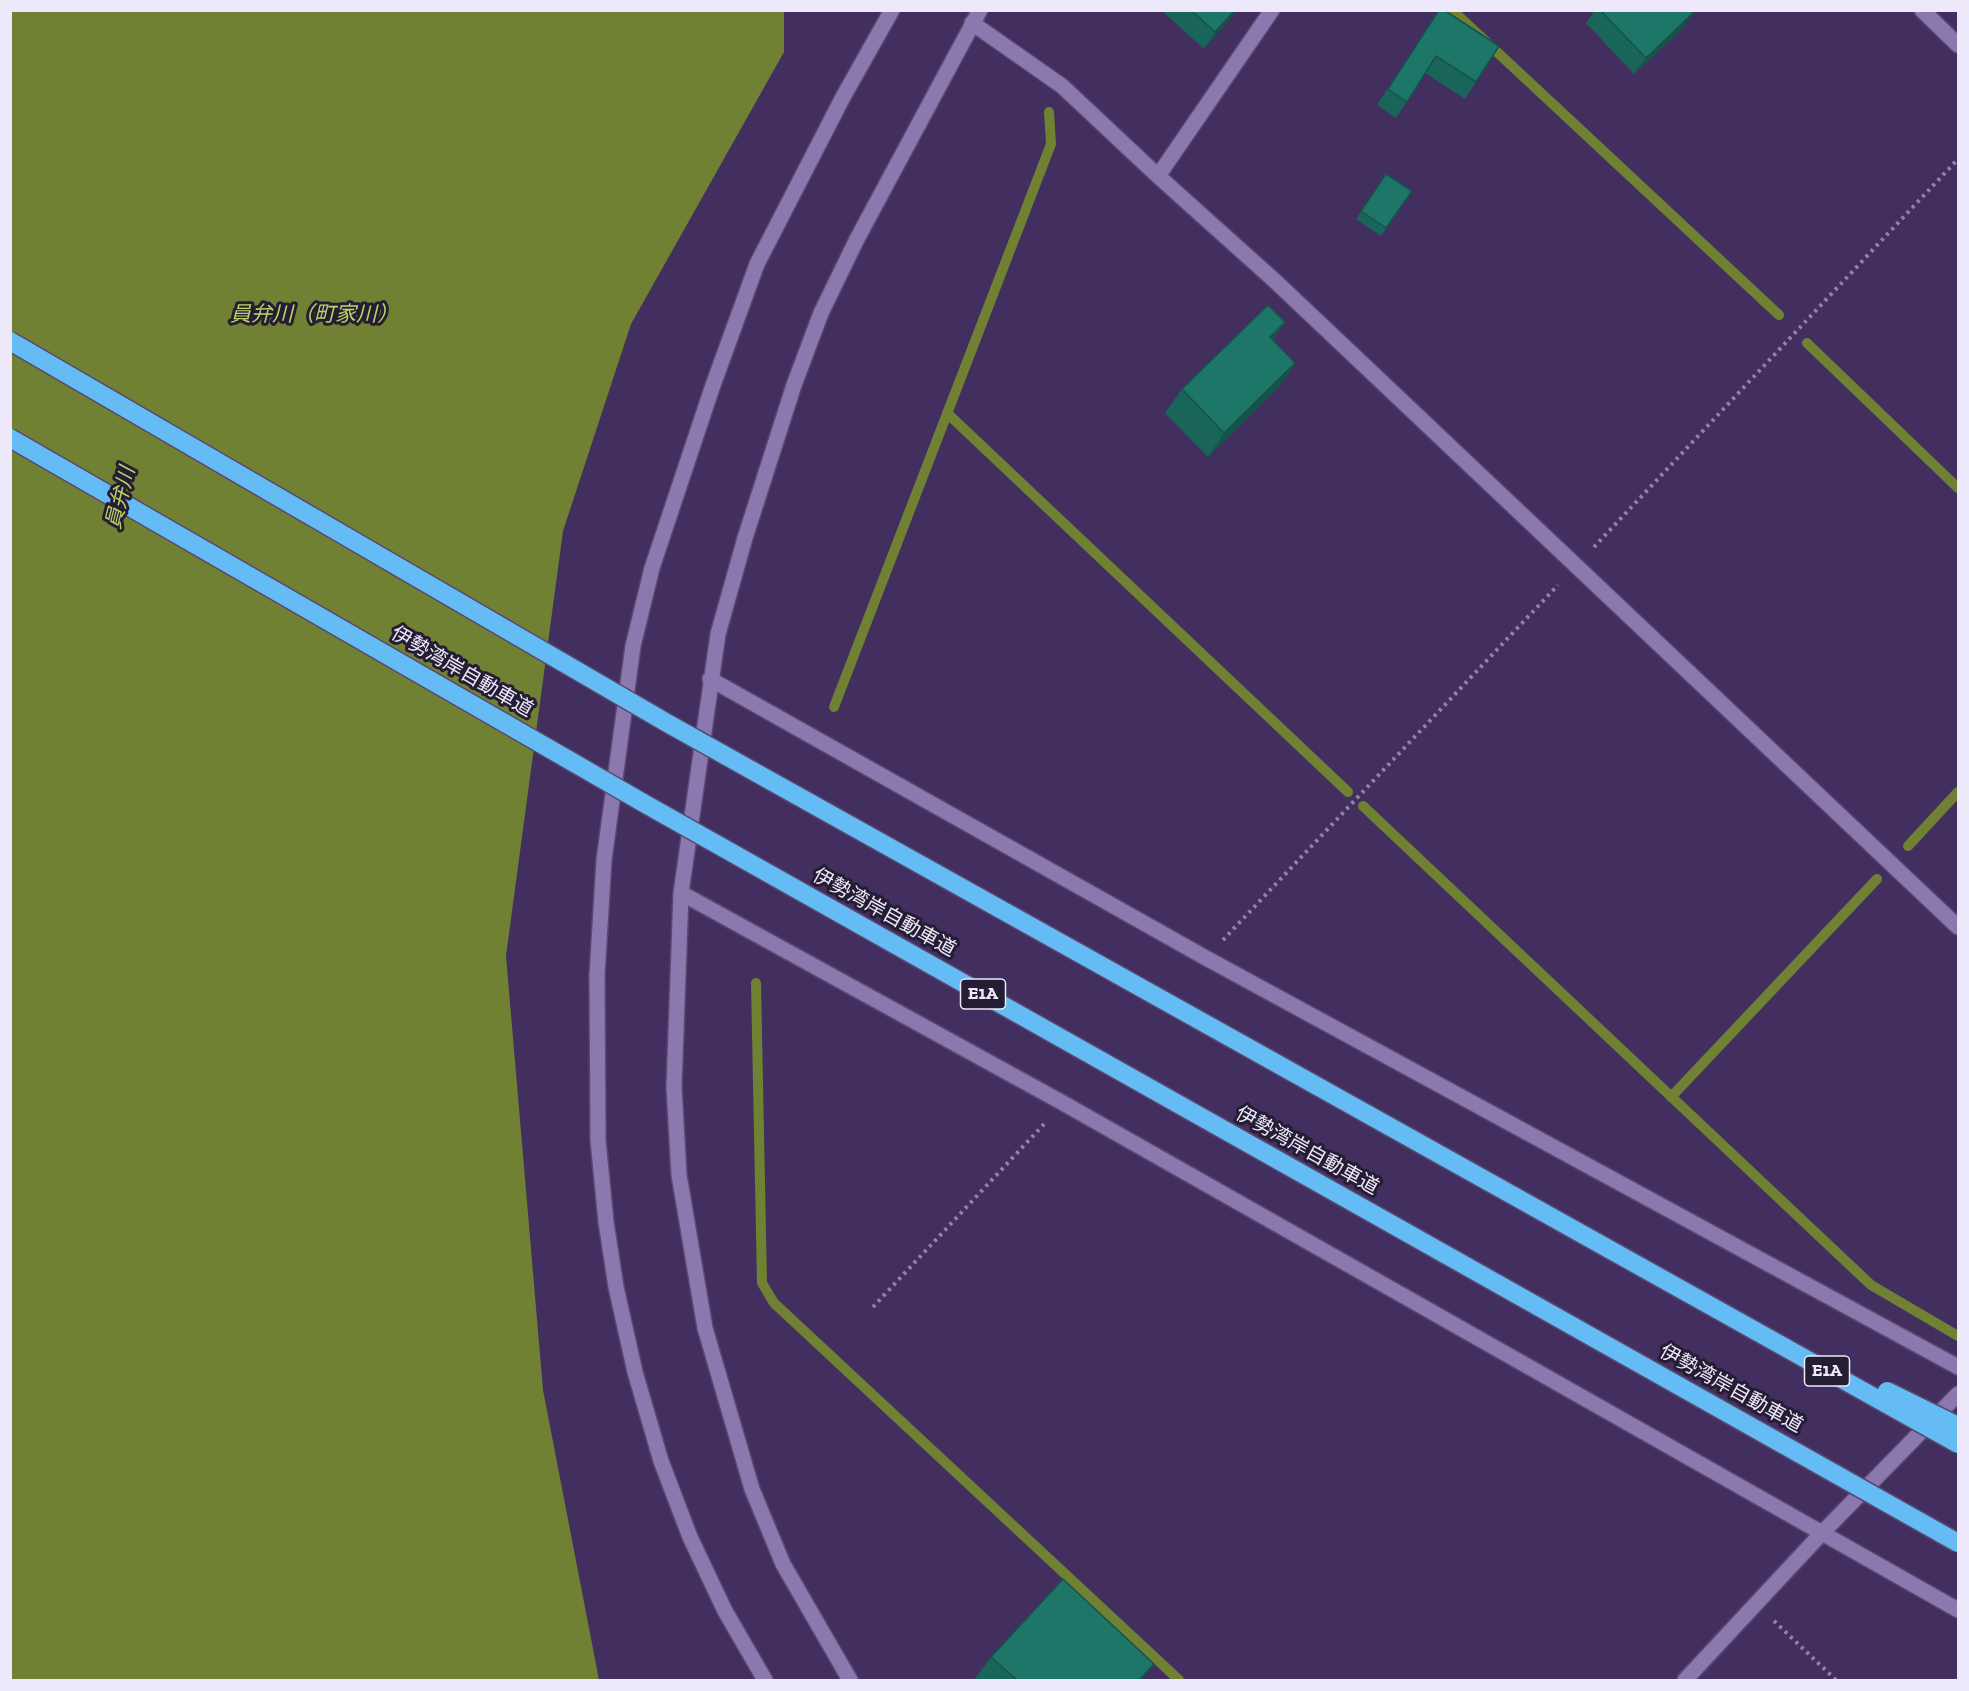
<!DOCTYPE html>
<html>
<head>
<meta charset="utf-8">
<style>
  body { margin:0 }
  #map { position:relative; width:1969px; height:1691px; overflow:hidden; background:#422f60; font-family:"Zilla Slab",serif }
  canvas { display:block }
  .frame { position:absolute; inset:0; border:12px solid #ede8fa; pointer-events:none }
</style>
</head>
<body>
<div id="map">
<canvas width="1969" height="1691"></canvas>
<div class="frame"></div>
</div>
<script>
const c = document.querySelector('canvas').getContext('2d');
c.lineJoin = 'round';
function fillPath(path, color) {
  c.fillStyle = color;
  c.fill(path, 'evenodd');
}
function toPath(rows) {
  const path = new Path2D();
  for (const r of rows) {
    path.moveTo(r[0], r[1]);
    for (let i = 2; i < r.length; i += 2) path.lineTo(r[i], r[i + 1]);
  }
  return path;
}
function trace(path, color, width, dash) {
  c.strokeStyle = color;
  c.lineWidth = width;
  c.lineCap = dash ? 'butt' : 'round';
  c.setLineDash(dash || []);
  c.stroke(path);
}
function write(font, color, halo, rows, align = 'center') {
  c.font = font + ' "Zilla Slab","Noto Sans JP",serif';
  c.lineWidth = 6;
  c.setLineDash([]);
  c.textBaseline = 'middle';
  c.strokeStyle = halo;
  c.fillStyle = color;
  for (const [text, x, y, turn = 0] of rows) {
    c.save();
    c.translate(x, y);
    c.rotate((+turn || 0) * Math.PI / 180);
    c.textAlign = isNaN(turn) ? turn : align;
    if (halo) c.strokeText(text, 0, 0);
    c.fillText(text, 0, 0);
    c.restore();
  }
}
const water = toPath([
  [11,11,784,11,784,52,631,324,563,531,506,956,543,1390,599,1680,11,1680]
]);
const stream = toPath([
  [1452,10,1779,315],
  [1807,343,1958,488],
  [947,413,1348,792],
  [834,707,1051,144,1049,112],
  [1363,806,1871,1285,1958,1336],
  [1908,846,1958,792],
  [756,983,762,1283,774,1303,1179,1680],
  [1671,1097,1877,879]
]);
const path = toPath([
  [1594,547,1958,159],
  [1223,940,1558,585],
  [873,1307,1046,1122],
  [1774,1621,1836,1680]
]);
const minor = toPath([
  [1922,10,1958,45],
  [972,23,1062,86,1158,176,1275,281,1958,927],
  [1158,176,1272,10],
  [710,679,1206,958,1958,1367],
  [681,893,1063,1103,1958,1610],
  [765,1680,725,1611,690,1537,661,1461,635,1372,616,1287,606,1222,598,1140,597,975,604,860,633,646,652,568,712,388,757,264,843,97,892,10],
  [850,1680,783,1564,752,1489,705,1328,679,1175,674,1087,681,893,718,634,745,538,794,385,821,313,857,239,980,10]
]);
const tertiary = toPath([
  [1685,1680,1821,1534,1958,1394]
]);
const motorwayBridge = toPath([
  [10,341,667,723,1958,1444],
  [10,438,647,805,1958,1543],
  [1887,1391,1958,1426]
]);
const wall = toPath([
  [1161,10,1237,10,1204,49],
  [1439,10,1476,82,1465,99,1425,73,1396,118,1377,105],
  [1595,10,1690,10,1681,30,1634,74,1586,23],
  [1386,174,1412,191,1381,236,1356,219],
  [1285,322,1273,340,1295,363,1279,387,1208,457,1165,413,1182,389],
  [991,1657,1142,1680,974,1680]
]);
const shadedWall = toPath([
  [1235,10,1237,10,1233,16,1204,49,1215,32],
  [1693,13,1681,30,1634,74,1646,58],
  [1285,322,1268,346,1270,337],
  [1295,363,1279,387,1208,457,1224,433],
  [1154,1664,1142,1680,1139,1680]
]);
const building = toPath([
  [1191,10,1235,10,1215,32,1191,10],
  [1439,10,1444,10,1499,46,1476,82,1436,56,1407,102,1388,89,1439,10],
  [1600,10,1690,10,1693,13,1646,58,1600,10],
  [1386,174,1412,191,1386,228,1361,211,1386,174],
  [1268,305,1285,322,1270,337,1295,363,1224,433,1182,389,1268,305],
  [1063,1579,1154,1664,1139,1680,1017,1680,991,1657,1063,1579]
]);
const shields = [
  [983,994,45],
  [1827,1371,45]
];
const shieldNames = [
  ["E1A",983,994],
  ["E1A",1827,1371]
];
const streetNames = [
  ["伊勢湾岸自動車道",462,672,30],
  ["伊勢湾岸自動車道",884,913,29],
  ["伊勢湾岸自動車道",1307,1151,29],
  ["伊勢湾岸自動車道",1731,1389,29]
];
const waterNames = [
  ["員弁川（町家川）",314,315],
  ["員弁川",121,498,-76]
];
fillPath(water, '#718133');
trace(stream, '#718133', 10);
trace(minor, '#584870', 18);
trace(tertiary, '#584870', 18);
trace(path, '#9184a7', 4, [3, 4.5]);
trace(minor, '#8a78af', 15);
trace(tertiary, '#8a78af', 15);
trace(motorwayBridge, '#584870', 21, []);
trace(motorwayBridge, '#65bcf5', 18);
fillPath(wall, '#1a6559');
fillPath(shadedWall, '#155349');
fillPath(building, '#1e7668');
trace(building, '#155349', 1.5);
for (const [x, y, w] of shields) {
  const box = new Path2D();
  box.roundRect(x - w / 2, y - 15, w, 30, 4.5);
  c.fillStyle = '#251d33';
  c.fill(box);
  trace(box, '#ede8fa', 1.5);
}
write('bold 18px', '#ede8fa', null, shieldNames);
write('20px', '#ede8fa', '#251d33', streetNames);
write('italic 21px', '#bcd368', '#251d33', waterNames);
</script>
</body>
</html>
